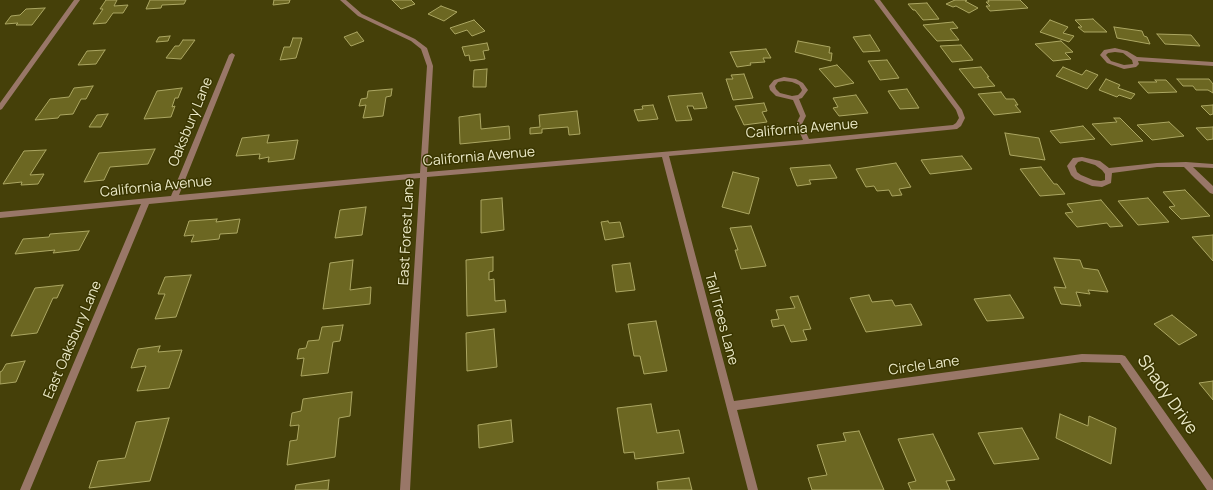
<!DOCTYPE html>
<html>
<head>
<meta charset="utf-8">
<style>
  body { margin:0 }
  canvas { display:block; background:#454009 }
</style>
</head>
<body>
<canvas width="1213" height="490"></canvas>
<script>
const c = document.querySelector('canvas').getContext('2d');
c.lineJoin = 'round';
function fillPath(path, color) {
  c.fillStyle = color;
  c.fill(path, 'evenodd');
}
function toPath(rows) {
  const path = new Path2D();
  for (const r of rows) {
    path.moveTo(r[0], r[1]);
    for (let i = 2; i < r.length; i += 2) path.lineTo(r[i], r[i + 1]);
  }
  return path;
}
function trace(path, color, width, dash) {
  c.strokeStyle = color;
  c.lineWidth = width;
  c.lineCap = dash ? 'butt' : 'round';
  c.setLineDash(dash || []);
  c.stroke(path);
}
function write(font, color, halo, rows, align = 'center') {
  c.font = font + ' Manrope,sans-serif';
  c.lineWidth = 3;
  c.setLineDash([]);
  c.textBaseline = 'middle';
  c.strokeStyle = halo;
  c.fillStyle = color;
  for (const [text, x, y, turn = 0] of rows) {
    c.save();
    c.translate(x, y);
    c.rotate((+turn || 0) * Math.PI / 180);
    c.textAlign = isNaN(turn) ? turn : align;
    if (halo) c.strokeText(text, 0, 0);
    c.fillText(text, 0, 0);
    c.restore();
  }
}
const building = toPath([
  [106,0,117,0,114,6,128,5,123,13,113,13,106,23,93,24,103,9,100,9,106,0],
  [150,0,186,0,184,4,162,5,161,8,146,9,150,0],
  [274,0,290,0,289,3,273,5,274,0],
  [392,0,411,0,415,4,401,9,392,0],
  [955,0,967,0,965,1,978,8,969,13,956,6,953,7,946,4,955,0],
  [988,0,1020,0,1028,8,990,11,986,6,990,6,986,2,989,2,988,0],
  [927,3,939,19,923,20,915,10,913,10,908,4,927,3],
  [441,6,457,12,444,21,428,14,441,6],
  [45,8,32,25,16,25,18,23,5,24,11,16,20,15,26,9,45,8],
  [1093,19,1107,32,1084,32,1078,27,1082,27,1075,20,1093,19],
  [474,20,485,31,472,36,467,30,455,34,450,28,474,20],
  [1050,20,1068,27,1063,33,1074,36,1069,42,1040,32,1050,20],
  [953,22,958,28,950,29,959,40,937,41,923,25,953,22],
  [1114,27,1142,31,1144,36,1147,37,1150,44,1117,38,1114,27],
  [357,32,364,41,351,46,344,37,357,32],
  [1157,34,1191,35,1200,46,1165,44,1157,34],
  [870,35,880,51,863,52,853,37,870,35],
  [170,36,168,41,156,42,159,37,170,36],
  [293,38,302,38,296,58,280,60,284,47,290,47,293,38],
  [183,40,195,40,181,59,166,58,175,46,179,46,183,40],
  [798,41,830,47,829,53,832,53,831,61,795,52,798,41],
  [1061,41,1073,52,1065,53,1071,59,1053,61,1035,44,1061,41],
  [487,43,489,50,483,51,485,59,470,61,469,55,465,56,462,47,487,43],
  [961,45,973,60,952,62,940,46,961,45],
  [766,49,771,58,763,58,765,62,750,63,751,65,737,67,730,52,766,49],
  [105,50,96,64,78,65,87,51,105,50],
  [887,60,899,78,880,80,868,61,887,60],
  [837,65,854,83,835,87,819,69,837,65],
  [981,67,989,77,987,77,995,86,974,88,959,69,981,67],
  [1063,67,1082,75,1086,70,1098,75,1087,89,1056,76,1063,67],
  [487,69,486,87,473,87,474,70,487,69],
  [744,74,753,98,733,100,726,79,733,79,731,75,744,74],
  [1106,79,1120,85,1118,88,1135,94,1131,99,1119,95,1117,97,1099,90,1106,79],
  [1177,79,1209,79,1213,84,1213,93,1208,90,1196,90,1193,86,1183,86,1177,79],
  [1155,80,1166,80,1177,92,1148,93,1138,82,1157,82,1155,80],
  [93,86,86,99,81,99,73,114,60,115,58,118,35,120,50,99,69,97,74,88,93,86],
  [182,88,178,98,175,98,172,107,175,106,171,117,144,119,157,91,182,88],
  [392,89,391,96,386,97,383,116,363,118,366,105,359,106,361,99,367,98,368,91,392,89],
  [907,89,919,108,900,109,888,91,907,89],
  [1001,92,1006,99,1014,99,1018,105,1015,105,1021,112,994,115,978,94,1001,92],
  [702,93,707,108,694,109,693,106,687,106,692,120,676,121,668,96,702,93],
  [856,95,868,113,839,116,833,108,838,107,833,98,856,95],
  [764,103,767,111,762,112,767,122,744,125,735,106,764,103],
  [653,105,658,119,638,121,634,110,643,109,642,106,653,105],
  [1213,105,1213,114,1210,115,1201,106,1213,105],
  [577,111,580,134,569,135,568,127,542,129,542,133,530,134,530,128,540,127,539,115,577,111],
  [108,114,101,127,89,127,97,115,108,114],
  [480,114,481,129,509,126,510,139,460,144,459,117,480,114],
  [1114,118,1120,118,1143,141,1111,145,1092,124,1117,122,1114,118],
  [1169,122,1184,136,1152,140,1137,125,1169,122],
  [1083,126,1095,139,1060,143,1050,131,1083,126],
  [1213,127,1213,139,1207,140,1196,128,1213,127],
  [1005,133,1039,138,1045,160,1010,155,1005,133],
  [269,135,267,143,298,140,294,159,268,162,269,157,259,159,260,154,236,156,242,138,269,135],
  [155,149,148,164,110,167,104,180,84,182,99,153,155,149],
  [46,150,30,175,44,174,38,184,21,185,22,182,3,184,24,151,46,150],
  [962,156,972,169,930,174,921,160,962,156],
  [896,163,911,187,899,189,902,195,892,196,889,190,877,191,874,186,866,187,856,169,896,163],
  [830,165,837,178,809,180,811,184,797,186,790,168,830,165],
  [1041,167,1054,184,1057,184,1065,194,1040,196,1020,169,1041,167],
  [733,172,759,178,749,214,722,207,733,172],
  [1185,190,1210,216,1181,219,1169,207,1175,206,1163,192,1185,190],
  [502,198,504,230,481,233,481,200,502,198],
  [1148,198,1169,222,1138,225,1118,201,1148,198],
  [1101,200,1123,226,1110,227,1107,223,1077,227,1065,213,1073,212,1067,204,1101,200],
  [366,207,362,235,335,238,340,210,366,207],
  [217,219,216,222,240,219,237,233,220,234,219,239,191,242,194,235,184,236,189,221,217,219],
  [608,221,609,223,620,222,624,237,605,240,601,222,608,221],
  [751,226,766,266,741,269,735,250,738,250,730,228,751,226],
  [89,231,79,250,53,253,55,250,15,254,23,239,49,237,50,234,89,231],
  [1213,235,1213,261,1192,237,1213,235],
  [493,257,493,271,489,272,489,280,494,279,495,301,505,300,506,312,467,316,466,260,493,257],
  [1054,258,1080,260,1083,268,1098,270,1108,292,1088,290,1090,294,1076,292,1081,306,1061,304,1054,287,1066,288,1054,258],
  [353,260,350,290,371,287,370,304,323,309,330,263,353,260],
  [630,263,635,290,616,292,612,265,630,263],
  [191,275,176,317,155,319,165,294,158,294,165,277,191,275],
  [63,285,57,298,53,298,37,333,11,336,35,288,63,285],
  [869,295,872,302,892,300,895,306,911,304,922,325,866,332,850,298,869,295],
  [1010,295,1024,318,987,321,974,299,1010,295],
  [798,296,811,329,803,330,807,340,791,342,784,325,773,327,771,320,779,319,776,310,795,308,790,297,798,296],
  [1172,315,1197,335,1179,345,1154,324,1172,315],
  [656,321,667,371,644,374,640,356,634,356,628,324,656,321],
  [343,325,340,341,333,342,328,373,301,376,304,358,297,359,299,349,306,348,308,341,319,340,322,327,343,325],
  [494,329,497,367,467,371,466,333,494,329],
  [160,346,158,352,182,350,169,388,137,391,146,366,131,368,138,349,160,346],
  [25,361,16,382,0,384,0,372,2,371,6,364,25,361],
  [1213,381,1213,400,1199,383,1213,381],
  [352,392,350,416,339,418,335,457,287,465,290,441,297,440,299,425,290,426,292,413,301,411,303,399,352,392],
  [651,404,657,433,679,430,684,453,635,459,634,452,624,453,617,408,651,404],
  [1060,414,1088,426,1089,416,1116,428,1111,464,1056,438,1060,414],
  [169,418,150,481,89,488,98,461,125,458,136,422,169,418],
  [511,420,513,442,479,448,478,425,511,420],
  [1022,428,1039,459,994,464,978,433,1022,428],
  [859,431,884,490,812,490,808,478,827,475,817,445,846,441,843,433,859,431],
  [933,434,955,480,946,481,950,490,911,490,908,483,916,481,898,439,933,434],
  [689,478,692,490,658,490,657,482,689,478],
  [329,480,328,490,295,490,296,485,329,480]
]);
const street = toPath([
  [74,0,80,0,2,109,0,110,0,103,74,0],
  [340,0,346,0,362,14,415,39,427,48,433,66,427,172,803,140,796,124,800,116,793,100,776,96,770,90,769,86,774,80,784,77,796,79,803,83,808,90,802,98,799,99,806,116,802,124,809,139,953,125,956,123,959,118,956,110,874,0,880,0,962,110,965,118,961,126,957,129,807,144,669,156,734,401,1082,354,1122,355,1125,356,1213,480,1213,490,1207,490,1120,363,1082,362,737,410,758,490,748,490,662,157,427,177,410,490,400,490,420,178,149,204,30,490,20,490,141,204,0,218,0,212,171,196,229,55,232,53,235,55,179,195,420,173,427,66,421,49,411,41,358,16,340,0],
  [784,81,792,82,799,85,802,90,801,92,798,95,792,96,780,93,776,89,775,86,778,82,784,81],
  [1115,48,1127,51,1137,57,1213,62,1213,66,1138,61,1139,64,1136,67,1124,69,1107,63,1100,55,1104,50,1115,48],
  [1115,52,1123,53,1132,60,1133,64,1124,65,1111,61,1106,55,1108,53,1115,52],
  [1082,157,1100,161,1109,168,1157,163,1186,162,1213,164,1213,168,1193,167,1213,186,1213,194,1210,193,1184,167,1157,167,1112,173,1111,183,1102,187,1092,186,1075,179,1071,175,1067,166,1073,158,1082,157],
  [1082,161,1095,165,1102,170,1105,174,1105,180,1101,181,1093,180,1081,175,1077,172,1075,166,1078,162,1082,161]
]);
const streetNames = [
  ["Oaksbury Lane",191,122,-68],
  ["California Avenue",802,129,-5],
  ["California Avenue",479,157,-5],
  ["California Avenue",156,187,-6],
  ["East Forest Lane",407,232,-87],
  ["Tall Trees Lane",721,319,75],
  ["East Oaksbury Lane",73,340,-67],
  ["Circle Lane",924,366,-8]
];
const nearStreetnames = [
  ["Shady Drive",1167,395,55]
];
fillPath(building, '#6c6722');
trace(building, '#aba662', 1);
fillPath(street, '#997768');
write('14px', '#ebe9c7', '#3a3600', streetNames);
write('17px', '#ebe9c7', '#3a3600', nearStreetnames);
</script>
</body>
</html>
